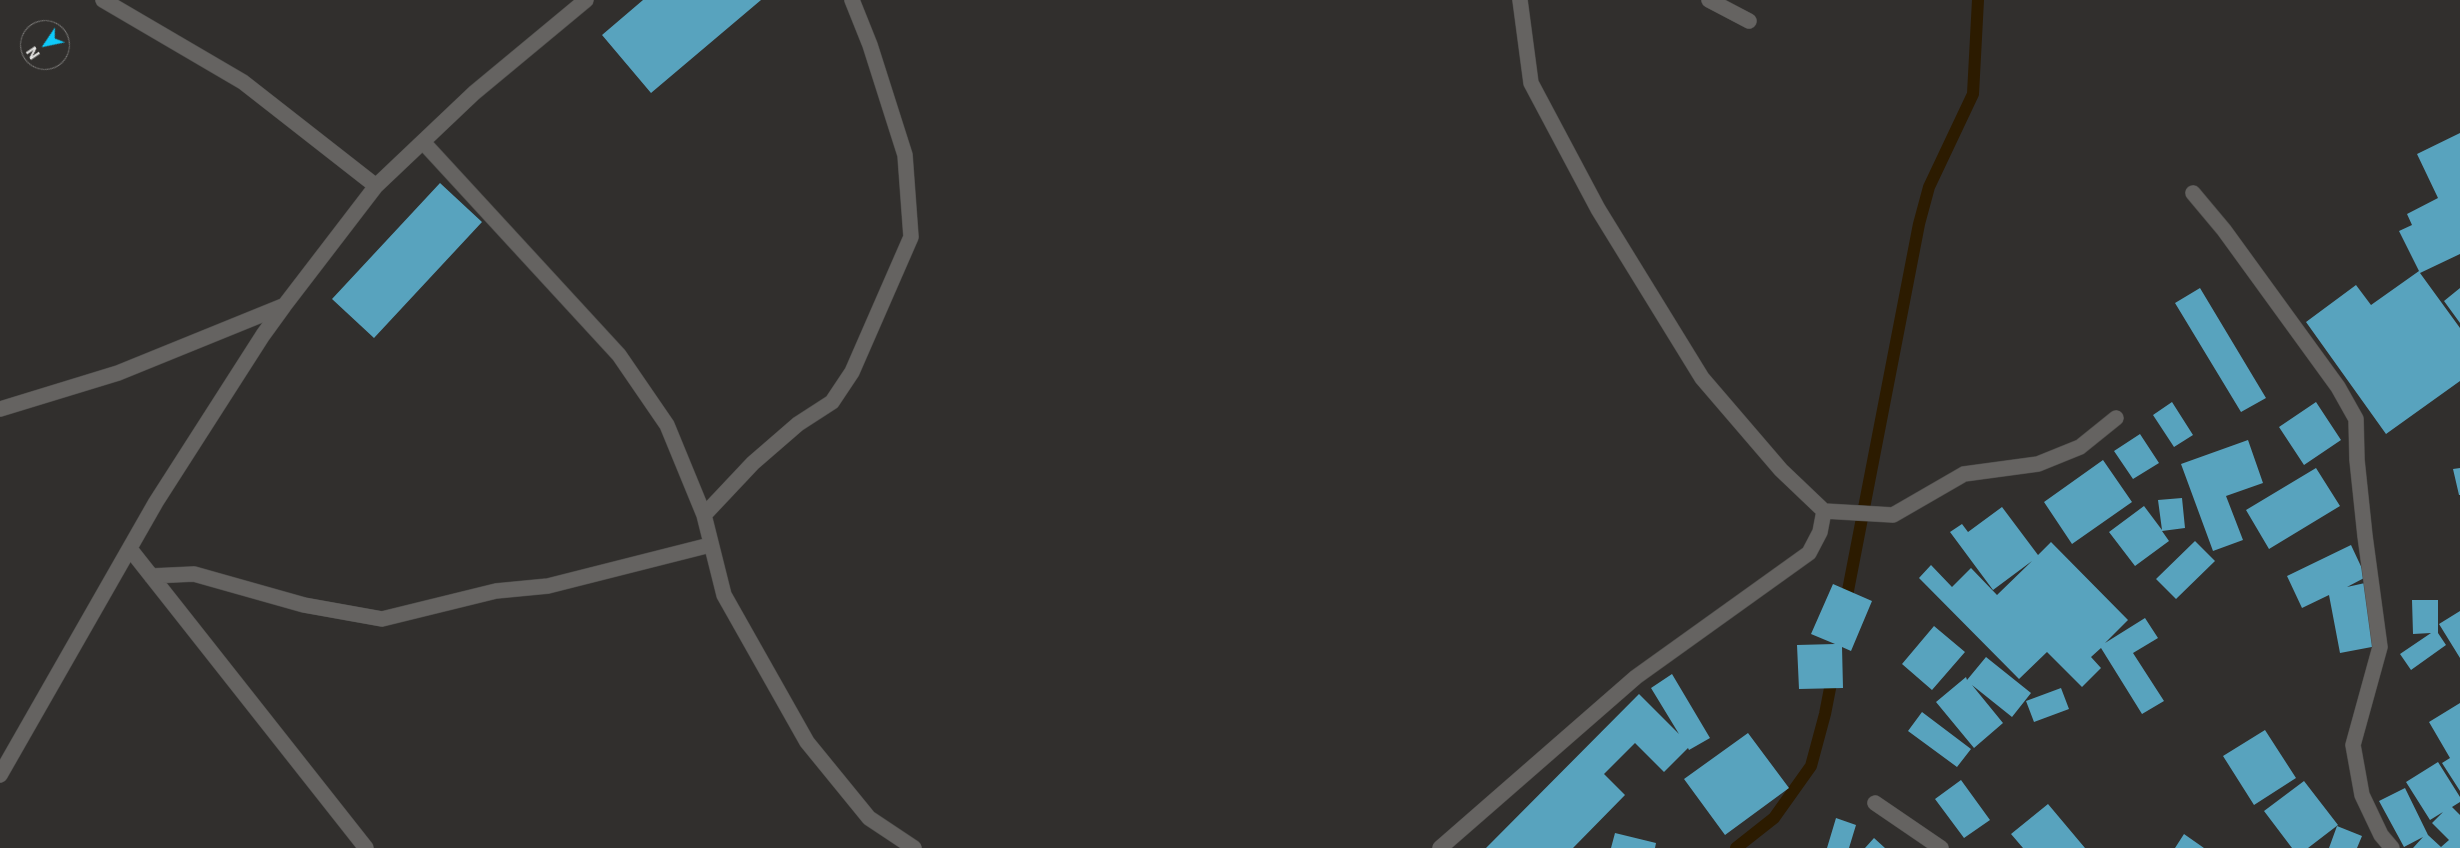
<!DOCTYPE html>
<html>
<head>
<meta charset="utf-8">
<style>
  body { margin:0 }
  #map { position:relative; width:2460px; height:848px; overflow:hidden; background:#312f2d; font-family:Inter,sans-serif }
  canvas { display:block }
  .north { position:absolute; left:20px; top:20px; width:50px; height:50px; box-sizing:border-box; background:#312f2d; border:1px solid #7a7977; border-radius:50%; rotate:236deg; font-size:14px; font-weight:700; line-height:20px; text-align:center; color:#e8e7e5 }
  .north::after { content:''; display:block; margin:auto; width:18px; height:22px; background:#0ecafa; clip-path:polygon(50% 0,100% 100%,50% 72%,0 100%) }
</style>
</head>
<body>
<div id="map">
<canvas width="2460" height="848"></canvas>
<div class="north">N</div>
</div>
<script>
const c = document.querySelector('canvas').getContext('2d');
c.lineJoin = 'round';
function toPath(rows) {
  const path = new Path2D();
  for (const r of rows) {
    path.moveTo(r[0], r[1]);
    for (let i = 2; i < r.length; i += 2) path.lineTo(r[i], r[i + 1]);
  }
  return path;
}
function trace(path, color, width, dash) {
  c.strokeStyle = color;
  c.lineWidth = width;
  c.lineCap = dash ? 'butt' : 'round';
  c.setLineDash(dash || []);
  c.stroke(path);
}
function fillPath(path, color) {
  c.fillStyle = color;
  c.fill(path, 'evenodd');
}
const stream = toPath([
  [1845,606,1919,224,1929,187,1973,94,1978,0],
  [1736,848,1774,818,1811,766,1825,714,1833,673]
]);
const building = toPath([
  [643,0,761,0,651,93,602,35],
  [2460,133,2460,254,2420,273,2460,328,2460,381,2386,434,2306,322,2356,285,2371,305,2419,271,2399,231,2412,225,2407,214,2438,198,2417,154],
  [440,183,482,222,374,338,332,299],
  [2200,288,2266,398,2241,412,2175,303],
  [2460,288,2460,323,2444,301],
  [2172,402,2193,435,2174,447,2153,415],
  [2316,402,2341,440,2304,465,2279,427],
  [2140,434,2159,463,2133,479,2114,451],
  [2248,440,2263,483,2226,496,2243,540,2213,551,2181,464],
  [2103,460,2132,502,2072,544,2044,502],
  [2316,468,2340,506,2269,549,2246,510],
  [2460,468,2460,495,2459,495,2453,469],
  [2182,498,2185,528,2162,531,2169,541,2135,566,2109,532,2144,506,2162,530,2158,500],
  [2002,507,2038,555,2051,542,2128,620,2105,643,2145,618,2158,638,2133,653,2164,701,2142,714,2101,648,2091,657,2101,668,2082,687,2047,652,2019,679,1919,578,1931,565,1952,587,1971,568,1997,595,2032,561,1993,590,1950,532,1962,524,1968,532],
  [2195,541,2215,561,2176,599,2156,579],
  [2351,545,2366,577,2347,587,2365,583,2377,646,2340,653,2329,595,2302,608,2287,576],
  [1833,584,1872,601,1851,651,1842,647,1843,688,1799,689,1797,645,1835,644,1811,634],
  [2412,600,2438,600,2438,633,2446,645,2411,670,2400,654,2431,633,2413,634],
  [2460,611,2460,658,2439,624],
  [1934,626,1965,652,1932,690,1902,664],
  [1986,657,2031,693,2012,717,1972,685,2003,723,1974,748,1936,702,1966,677,1967,680],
  [1672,674,1710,738,1689,750,1688,748,1664,772,1635,743,1604,774,1625,795,1573,848,1486,848,1639,694,1679,734,1651,688],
  [2061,688,2069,709,2034,722,2026,701],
  [2460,703,2460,791,2442,763,2450,758,2429,722],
  [1922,712,1971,749,1957,767,1908,731],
  [2265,730,2296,778,2254,805,2223,756],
  [1748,733,1789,788,1725,835,1684,779],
  [2438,762,2460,797,2460,802,2452,807,2460,815,2460,848,2413,848,2423,837,2404,847,2379,801,2405,788,2428,835,2441,847,2449,840,2432,823,2443,812,2430,820,2406,782],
  [1961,780,1990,820,1964,838,1935,799],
  [2304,781,2338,825,2308,848,2292,848,2264,811],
  [2048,804,2085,848,2023,848,2011,834],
  [1836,818,1856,825,1849,848,1827,848],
  [2337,826,2362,836,2357,848,2329,848],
  [1615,833,1656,843,1655,848,1611,848],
  [2184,834,2204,848,2175,848],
  [1874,838,1885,848,1865,848]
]);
const minor = toPath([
  [103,0,243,82,376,186],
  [1709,0,1749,21],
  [423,142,619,355,667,425,704,515,724,595,807,742,869,818,914,848],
  [2193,193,2224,230,2338,387,2356,419,2357,460,2365,536,2380,647,2353,745,2362,795,2381,835,2392,848],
  [0,409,118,373,283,306],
  [1824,511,1893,515,1964,474,2038,464,2080,447,2116,418],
  [704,515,753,463,798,424,832,402,852,372,911,237,905,155,870,45,852,0],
  [130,549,366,848],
  [151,576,194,574,304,605,382,619,496,591,548,586,710,545],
  [0,775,156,502,263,335,284,306,376,186,474,93,586,0],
  [1875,803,1941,848],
  [1440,848,1636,677,1809,553,1820,532,1824,511,1781,470,1702,378,1598,209,1531,83,1520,0]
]);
trace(stream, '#2c1b00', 12);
fillPath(building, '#58a3be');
trace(minor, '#4f4e4c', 16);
trace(minor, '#656361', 15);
</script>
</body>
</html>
